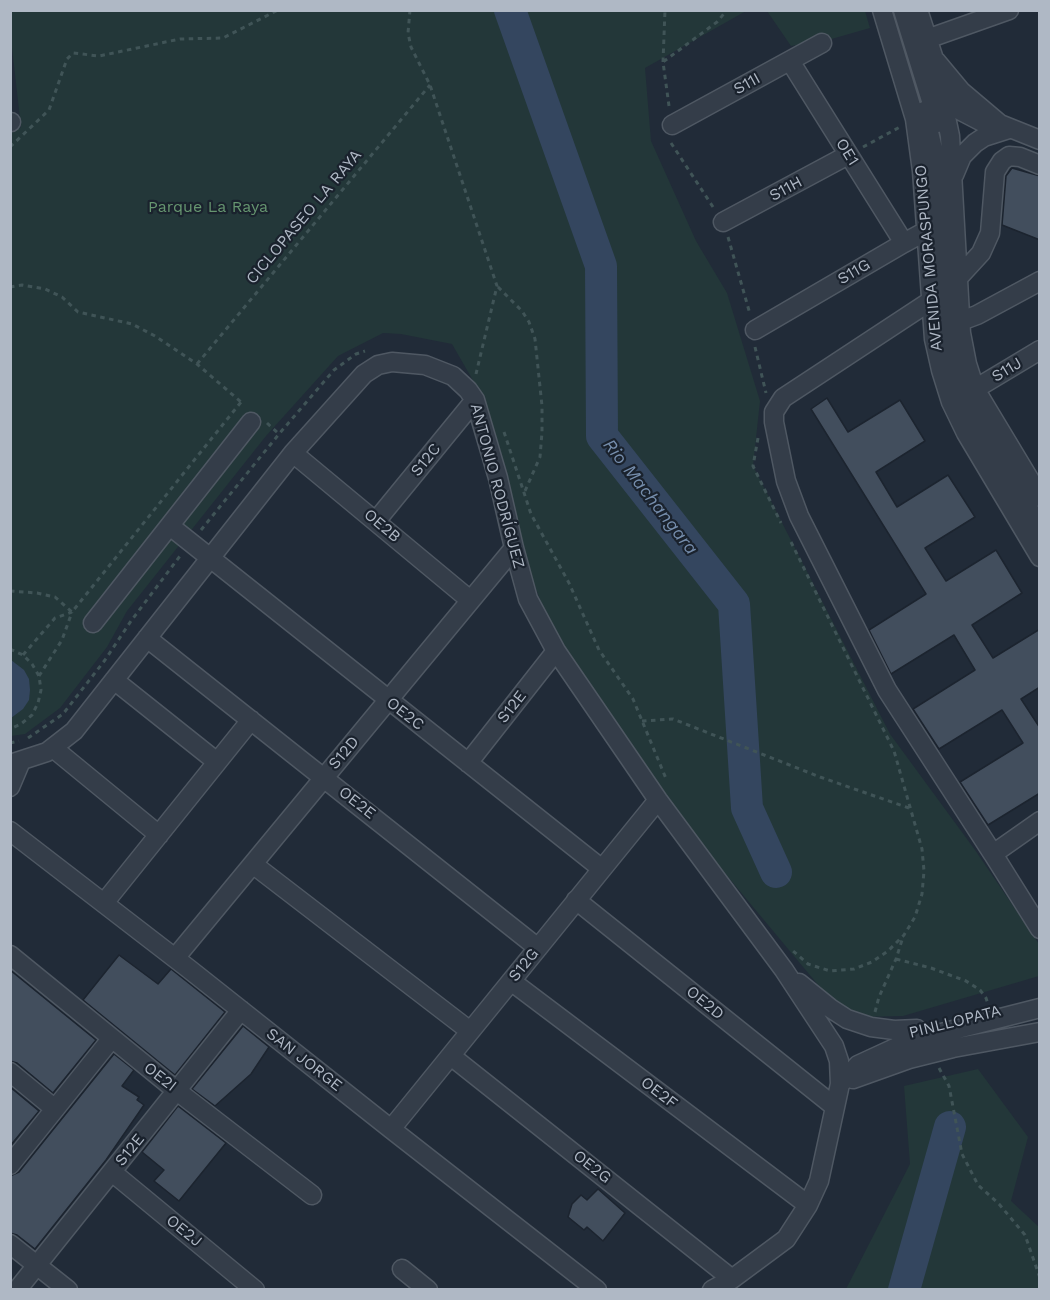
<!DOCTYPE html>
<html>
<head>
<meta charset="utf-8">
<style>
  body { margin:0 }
  #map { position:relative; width:1050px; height:1300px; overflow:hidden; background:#212b38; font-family:"Work Sans",sans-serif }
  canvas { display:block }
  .frame { position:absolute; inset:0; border:12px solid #afb8c5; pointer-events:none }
</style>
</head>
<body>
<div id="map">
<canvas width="1050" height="1300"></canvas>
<div class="frame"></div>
</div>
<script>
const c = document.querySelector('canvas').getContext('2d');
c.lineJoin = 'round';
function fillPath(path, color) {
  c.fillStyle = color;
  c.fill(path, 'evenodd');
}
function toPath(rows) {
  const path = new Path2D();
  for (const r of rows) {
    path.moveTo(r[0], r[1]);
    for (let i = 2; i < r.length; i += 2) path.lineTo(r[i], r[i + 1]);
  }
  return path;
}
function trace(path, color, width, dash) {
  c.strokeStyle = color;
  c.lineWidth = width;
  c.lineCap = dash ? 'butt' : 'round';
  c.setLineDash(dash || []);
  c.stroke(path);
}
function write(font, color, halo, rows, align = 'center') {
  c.font = font + ' "Work Sans",sans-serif';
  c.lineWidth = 4.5;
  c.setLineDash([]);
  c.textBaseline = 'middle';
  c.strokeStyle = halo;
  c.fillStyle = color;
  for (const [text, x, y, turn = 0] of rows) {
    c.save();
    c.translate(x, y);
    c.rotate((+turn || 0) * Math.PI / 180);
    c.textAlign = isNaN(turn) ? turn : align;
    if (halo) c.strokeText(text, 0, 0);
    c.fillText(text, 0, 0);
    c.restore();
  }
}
const green = toPath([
  [11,11,746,11,645,68,651,141,696,241,727,293,760,401,753,466,890,734,975,850,1039,944,1039,976,903,1016,860,1017,824,992,663,799,559,649,518,542,486,403,452,344,401,334,383,333,338,356,266,436,127,611,107,647,60,708,25,734,11,736,10,133,21,127,11,39],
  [767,11,865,11,870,28,828,40,791,46],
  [978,1069,1028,1137,1011,1201,1039,1227,1039,1289,846,1289,910,1164,904,1086]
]);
const water = toPath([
  [11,660,24,670,29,679,30,690,29,700,23,709,11,718]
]);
const river = toPath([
  [510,10,601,266,602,436,734,604,747,808,776,872],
  [904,1290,950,1127]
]);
const building = toPath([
  [1012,168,1040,176,1040,240,1002,225,1006,176,1012,168],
  [827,398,848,432,900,400,925,441,876,472,897,507,948,475,975,517,925,548,946,581,996,550,1022,593,972,625,993,658,1040,629,1040,687,1021,699,1040,728,1040,793,988,825,960,782,1023,743,1002,710,939,749,913,709,975,670,954,635,891,674,869,630,926,594,811,409,827,398],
  [119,955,158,984,171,969,225,1012,175,1075,83,1000,119,955],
  [10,970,96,1040,53,1093,17,1063,10,1061,10,970],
  [243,1026,269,1047,251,1074,215,1106,192,1089,243,1026],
  [114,1054,134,1070,122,1086,139,1097,137,1100,144,1105,106,1160,35,1249,17,1235,10,1233,10,1176,19,1172,114,1054],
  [10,1087,39,1111,10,1146,10,1087],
  [178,1106,226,1143,179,1201,154,1181,164,1170,142,1152,178,1106],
  [598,1189,625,1213,603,1241,587,1227,584,1230,568,1217,572,1204,581,1195,587,1200,598,1189]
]);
const path = toPath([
  [410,10,408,33,411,47,430,85,497,286,476,374],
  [663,62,665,10],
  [669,106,663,62,717,22,727,10],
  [671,143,713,207],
  [10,147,49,110,67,59,73,53,99,56,180,39,223,38,278,10],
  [863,147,900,127],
  [728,237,750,314],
  [10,287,22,285,45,289,62,297,78,312,132,324,155,336,197,364,241,402],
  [498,287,522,311,529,322,535,339,542,406,542,432,540,457,525,491],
  [755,347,766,393],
  [197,364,430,85],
  [267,423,279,434],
  [504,432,531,514,569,583,599,650,633,699,667,781],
  [758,438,753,466,781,523],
  [201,530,279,434,334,370,356,354,365,351],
  [791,542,894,751,922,849,924,871,922,894,915,917,904,935,888,951,872,962,854,969,830,971,808,964,792,950],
  [10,591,37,593,55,597,72,612,241,402],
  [10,649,23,655,32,664,39,676,41,690,38,703,32,715,21,724,10,729],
  [23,655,55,618,72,612],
  [39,676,62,640,72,612],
  [642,721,673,719,820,777,909,808],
  [28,738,63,714,105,660,131,621,180,556],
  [10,743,19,741],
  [896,959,931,968,966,981,980,990,986,998,988,1004],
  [875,1012,879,997,896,959,903,937],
  [939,1068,949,1086,962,1154,978,1185,999,1204,1025,1235,1040,1278]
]);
const minor = toPath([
  [882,10,915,119,922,171,934,339,941,370,951,402,966,433,1040,557],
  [903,10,938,123],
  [918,10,933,56,950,136,961,333,967,364,975,389,1040,497],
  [927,39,1009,10],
  [790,61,904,243],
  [936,61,961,91,1000,124,1040,140],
  [942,92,961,111,986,124,995,124],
  [924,111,933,149,938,186,942,226,946,325,949,353,956,381,968,408,1040,528],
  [10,122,11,122],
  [672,125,822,43],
  [954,175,962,156,975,143,984,137,1009,129],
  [723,222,848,155],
  [959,277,981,253,990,233,995,172,1002,161,1009,156,1020,157,1040,165],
  [932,300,783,398,774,412,774,422,786,481,799,516,887,690,993,854],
  [961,321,977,315,1040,281],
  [755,330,904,243,926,231,936,228],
  [975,389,1040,350],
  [293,453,470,600],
  [376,521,475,400],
  [170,526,602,869],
  [93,623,251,422],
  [147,638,538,948],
  [114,680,217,762],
  [53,748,159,835],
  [468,763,556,651],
  [10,764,47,752,74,731,293,453,364,374,378,365,392,362,425,365,453,376,468,390,475,400,498,478,514,548,528,599,556,651,658,800,784,970,834,1046,839,1061,840,1084,819,1181,808,1205,786,1239,732,1279,712,1290],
  [10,787,21,761],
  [1040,821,993,854,1040,929],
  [10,831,189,969,391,1129,597,1290],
  [254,865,470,1031],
  [576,900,835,1107],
  [104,903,251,720],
  [10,955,177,1091,312,1195],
  [175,958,514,548],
  [511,981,808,1205],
  [799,983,830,1008,847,1019,871,1027,894,1030,917,1029],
  [451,1056,732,1279],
  [10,1072,55,1109],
  [853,1079,909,1059,953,1048,1040,1032],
  [840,1084,858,1065,910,1041,1040,1008],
  [391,1129,658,800],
  [10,1165,112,1038],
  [112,1172,255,1290],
  [10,1244,68,1290],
  [402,1269,428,1290],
  [17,1290,241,1010]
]);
const streetNames = [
  ["S11I",747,84,-29],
  ["OE1",847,152,58],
  ["S11H",786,189,-28],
  ["CICLOPASEO LA RAYA",304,217,-50],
  ["AVENIDA MORASPUNGO",929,258,-95],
  ["S11G",854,272,-30],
  ["S11J",1007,370,-31],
  ["S12C",426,460,-51],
  ["ANTONIO RODRÍGUEZ",497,486,75],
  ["OE2B",382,526,40],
  ["S12E",512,707,-52],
  ["OE2C",405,714,38],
  ["S12D",344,753,-50],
  ["OE2E",357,803,38],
  ["S12G",524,965,-51],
  ["OE2D",705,1003,39],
  ["PINLLOPATA",955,1022,-14],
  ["SAN JORGE",304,1060,38],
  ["OE2I",160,1077,38],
  ["OE2F",659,1093,37],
  ["S12E",130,1150,-51],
  ["OE2G",592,1167,38],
  ["OE2J",184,1231,39]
];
const parkNames = [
  ["Parque La Raya",208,207]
];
const waterNames = [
  ["Rio Machangara",650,497,52]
];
fillPath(green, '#233739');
fillPath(water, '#34465f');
trace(river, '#34465f', 32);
fillPath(building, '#424e5d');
trace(building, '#1c242f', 1.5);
trace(minor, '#4f5863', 21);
trace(path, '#405457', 3, [4.5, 4.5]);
trace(minor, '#343d49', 18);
write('16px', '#afb8c5', '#1a222d', streetNames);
write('16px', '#669670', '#1a222d', parkNames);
write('italic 18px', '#768ead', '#1a222d', waterNames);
</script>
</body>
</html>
